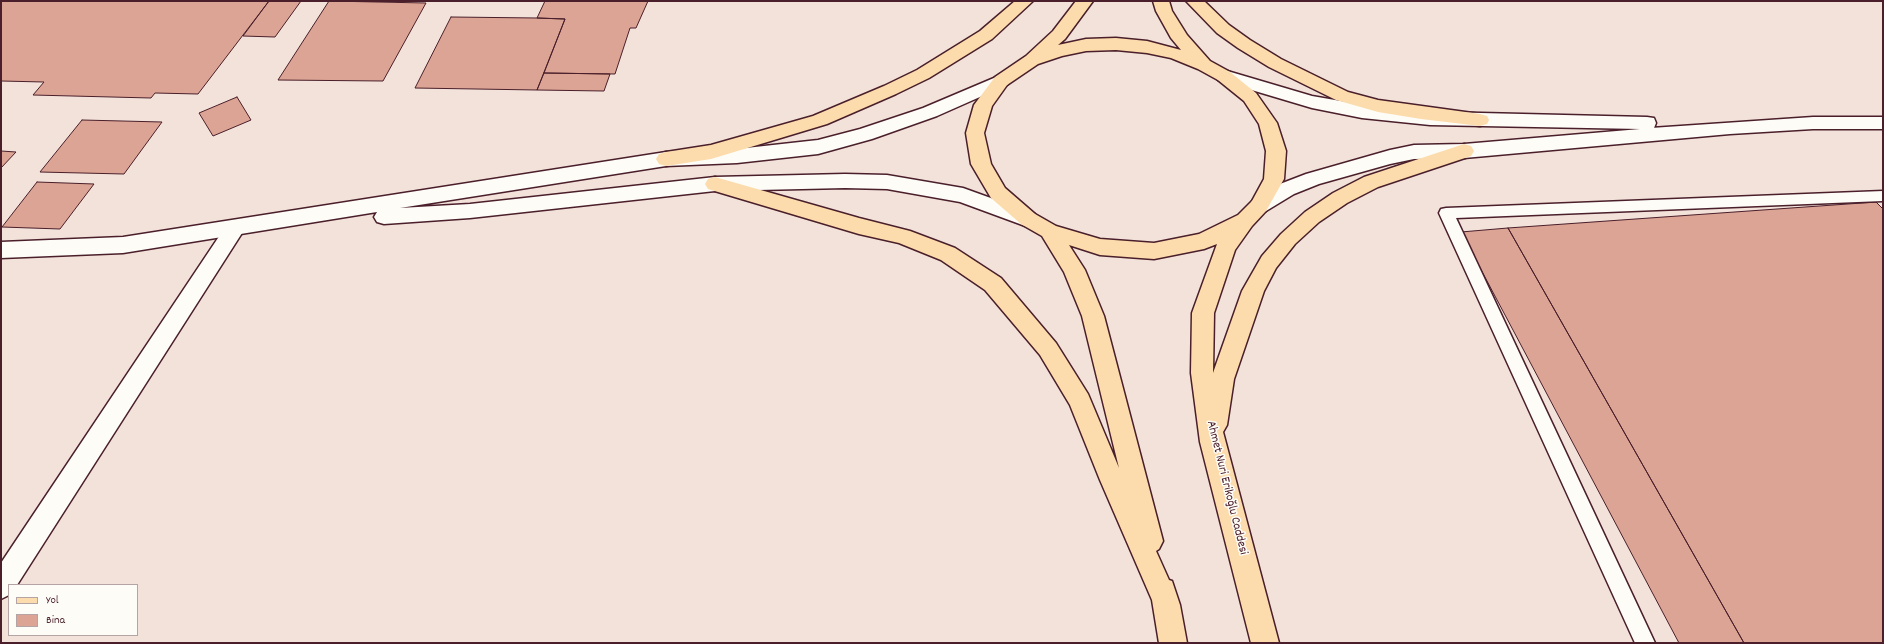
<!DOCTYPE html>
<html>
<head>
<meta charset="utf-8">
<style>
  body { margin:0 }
  #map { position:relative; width:1884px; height:644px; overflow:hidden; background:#fdfcf7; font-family:Dekko,sans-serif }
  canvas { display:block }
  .frame { position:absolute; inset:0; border:2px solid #4a1f2b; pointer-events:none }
  .legend { position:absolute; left:8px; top:584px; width:130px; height:52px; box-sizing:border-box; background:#fdfcf7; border:1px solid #b5a4a5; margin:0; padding:5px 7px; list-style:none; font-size:12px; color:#4a1f2b }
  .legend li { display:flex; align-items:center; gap:8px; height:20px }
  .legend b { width:20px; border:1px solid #b5a4a5 }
</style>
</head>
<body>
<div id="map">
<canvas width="1884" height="644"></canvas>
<div class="frame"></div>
<ul class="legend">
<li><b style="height:5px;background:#fcdcac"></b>Yol</li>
<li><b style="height:11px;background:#dca494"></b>Bina</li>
</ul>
</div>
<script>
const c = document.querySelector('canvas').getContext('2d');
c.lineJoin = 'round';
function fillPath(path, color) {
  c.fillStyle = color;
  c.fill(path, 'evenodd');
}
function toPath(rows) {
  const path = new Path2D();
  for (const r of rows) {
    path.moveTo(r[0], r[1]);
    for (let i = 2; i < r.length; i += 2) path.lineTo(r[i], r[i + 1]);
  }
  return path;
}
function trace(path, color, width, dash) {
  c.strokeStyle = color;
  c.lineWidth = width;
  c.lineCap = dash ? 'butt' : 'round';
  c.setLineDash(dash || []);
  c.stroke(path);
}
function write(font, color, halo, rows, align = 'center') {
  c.font = font + ' Dekko,sans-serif';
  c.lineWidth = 3;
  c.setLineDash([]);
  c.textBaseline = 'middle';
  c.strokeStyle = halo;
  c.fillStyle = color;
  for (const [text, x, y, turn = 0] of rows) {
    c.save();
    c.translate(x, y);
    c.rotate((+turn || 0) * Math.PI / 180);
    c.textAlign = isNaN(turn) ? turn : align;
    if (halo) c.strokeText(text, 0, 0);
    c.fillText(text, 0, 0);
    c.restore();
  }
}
const built = toPath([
  [1,1,1883,1,1883,643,1,643],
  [9,585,137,585,137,635,9,635]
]);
const building = toPath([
  [1,1,269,1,198,94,155,93,151,98,33,95,44,82,1,81,1,1],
  [269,1,301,1,275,37,243,36,269,1],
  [329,1,426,3,383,81,278,80,329,1],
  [545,1,648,1,636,28,630,28,615,74,544,73,565,19,537,18,545,1],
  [451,17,537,18,565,19,537,90,415,88,451,17],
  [544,73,610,74,604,91,537,90,544,73],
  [237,97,251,120,213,136,199,113,237,97],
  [82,120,162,122,124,174,40,172,82,120],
  [1,151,16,152,1,168,1,151],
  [37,182,94,184,60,229,2,227,37,182],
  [1876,202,1883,209,1883,643,1744,643,1508,228,1876,202],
  [1508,228,1744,643,1679,643,1461,232,1508,228]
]);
const lane = toPath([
  [1883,191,1883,201,1456,218,1655,643,1635,643,1439,213,1441,209,1446,208,1883,191]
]);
const street = toPath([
  [1224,70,1312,96,1398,111,1647,117,1654,118,1656,123,1654,128,1651,128,1813,117,1883,117,1883,129,1813,129,1730,134,1464,158,1414,159,1390,164,1319,184,1294,194,1266,211,1259,213,1252,211,1249,206,1252,201,1280,184,1306,174,1390,150,1414,145,1464,144,1640,129,1430,125,1362,118,1312,108,1218,80,1215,76,1218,72,1224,70],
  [235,220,242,223,245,228,242,233,17,585,9,585,9,595,1,599,1,563,228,223,235,220]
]);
const secondary = toPath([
  [1001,75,1007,77,1010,81,1007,85,937,116,872,139,818,154,737,163,666,166,400,208,470,204,715,177,845,174,887,175,963,188,1035,214,1038,219,1035,224,1028,227,960,202,887,189,845,188,715,191,470,218,384,224,377,222,374,217,377,212,123,253,1,258,1,242,123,237,666,152,737,149,818,140,860,129,923,108,1001,75]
]);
const primary = toPath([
  [1015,1,1033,1,992,39,929,78,896,94,827,124,711,159,666,166,659,164,656,159,659,154,666,152,711,145,813,116,884,86,917,70,980,31,1015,1],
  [1076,1,1093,1,1065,39,1058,45,1086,39,1116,38,1147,41,1181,50,1171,38,1156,11,1153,1,1169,1,1172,11,1187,35,1210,61,1230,72,1256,93,1277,123,1286,151,1284,179,1266,211,1252,226,1235,250,1214,313,1213,373,1242,291,1262,256,1281,234,1305,212,1333,193,1364,177,1464,144,1471,146,1474,151,1471,156,1378,187,1347,203,1319,222,1295,244,1276,268,1264,291,1234,379,1227,425,1223,432,1279,643,1251,643,1200,442,1191,373,1192,313,1217,244,1204,249,1154,259,1100,255,1069,245,1085,270,1104,316,1163,541,1159,549,1156,551,1169,580,1172,581,1180,605,1187,643,1159,643,1152,600,1100,480,1070,405,1040,355,985,290,941,260,899,243,859,234,708,189,705,184,708,179,715,177,859,218,910,231,955,248,1001,278,1056,343,1088,394,1119,468,1082,316,1064,272,1042,236,1021,224,991,198,971,164,966,133,974,105,995,77,1026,56,1053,31,1076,1],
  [1116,50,1147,53,1171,58,1198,69,1218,80,1244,101,1259,124,1266,151,1264,179,1252,201,1238,215,1199,234,1154,243,1100,239,1056,226,1035,214,1005,188,991,164,984,133,992,106,1007,85,1038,64,1062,56,1086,51,1116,50],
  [1186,1,1204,1,1229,25,1250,40,1281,59,1348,92,1378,100,1480,114,1487,116,1489,120,1487,124,1480,126,1421,119,1378,112,1336,100,1269,67,1238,48,1217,33,1186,1]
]);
const streetNames = [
  ["Ahmet Nuri Erikoğlu Caddesi",1226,488,76]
];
fillPath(built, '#f3e2d9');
fillPath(building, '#dca494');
trace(building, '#4a1f2b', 1);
trace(lane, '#4a1f2b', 3);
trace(street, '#4a1f2b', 3);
trace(secondary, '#4a1f2b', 3);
trace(primary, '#4a1f2b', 3);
fillPath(lane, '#fdfcf7');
fillPath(street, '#fdfcf7');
fillPath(secondary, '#fdfcf7');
fillPath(primary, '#fcdcac');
write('13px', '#4a1f2b', '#fdfcf7', streetNames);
</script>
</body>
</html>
